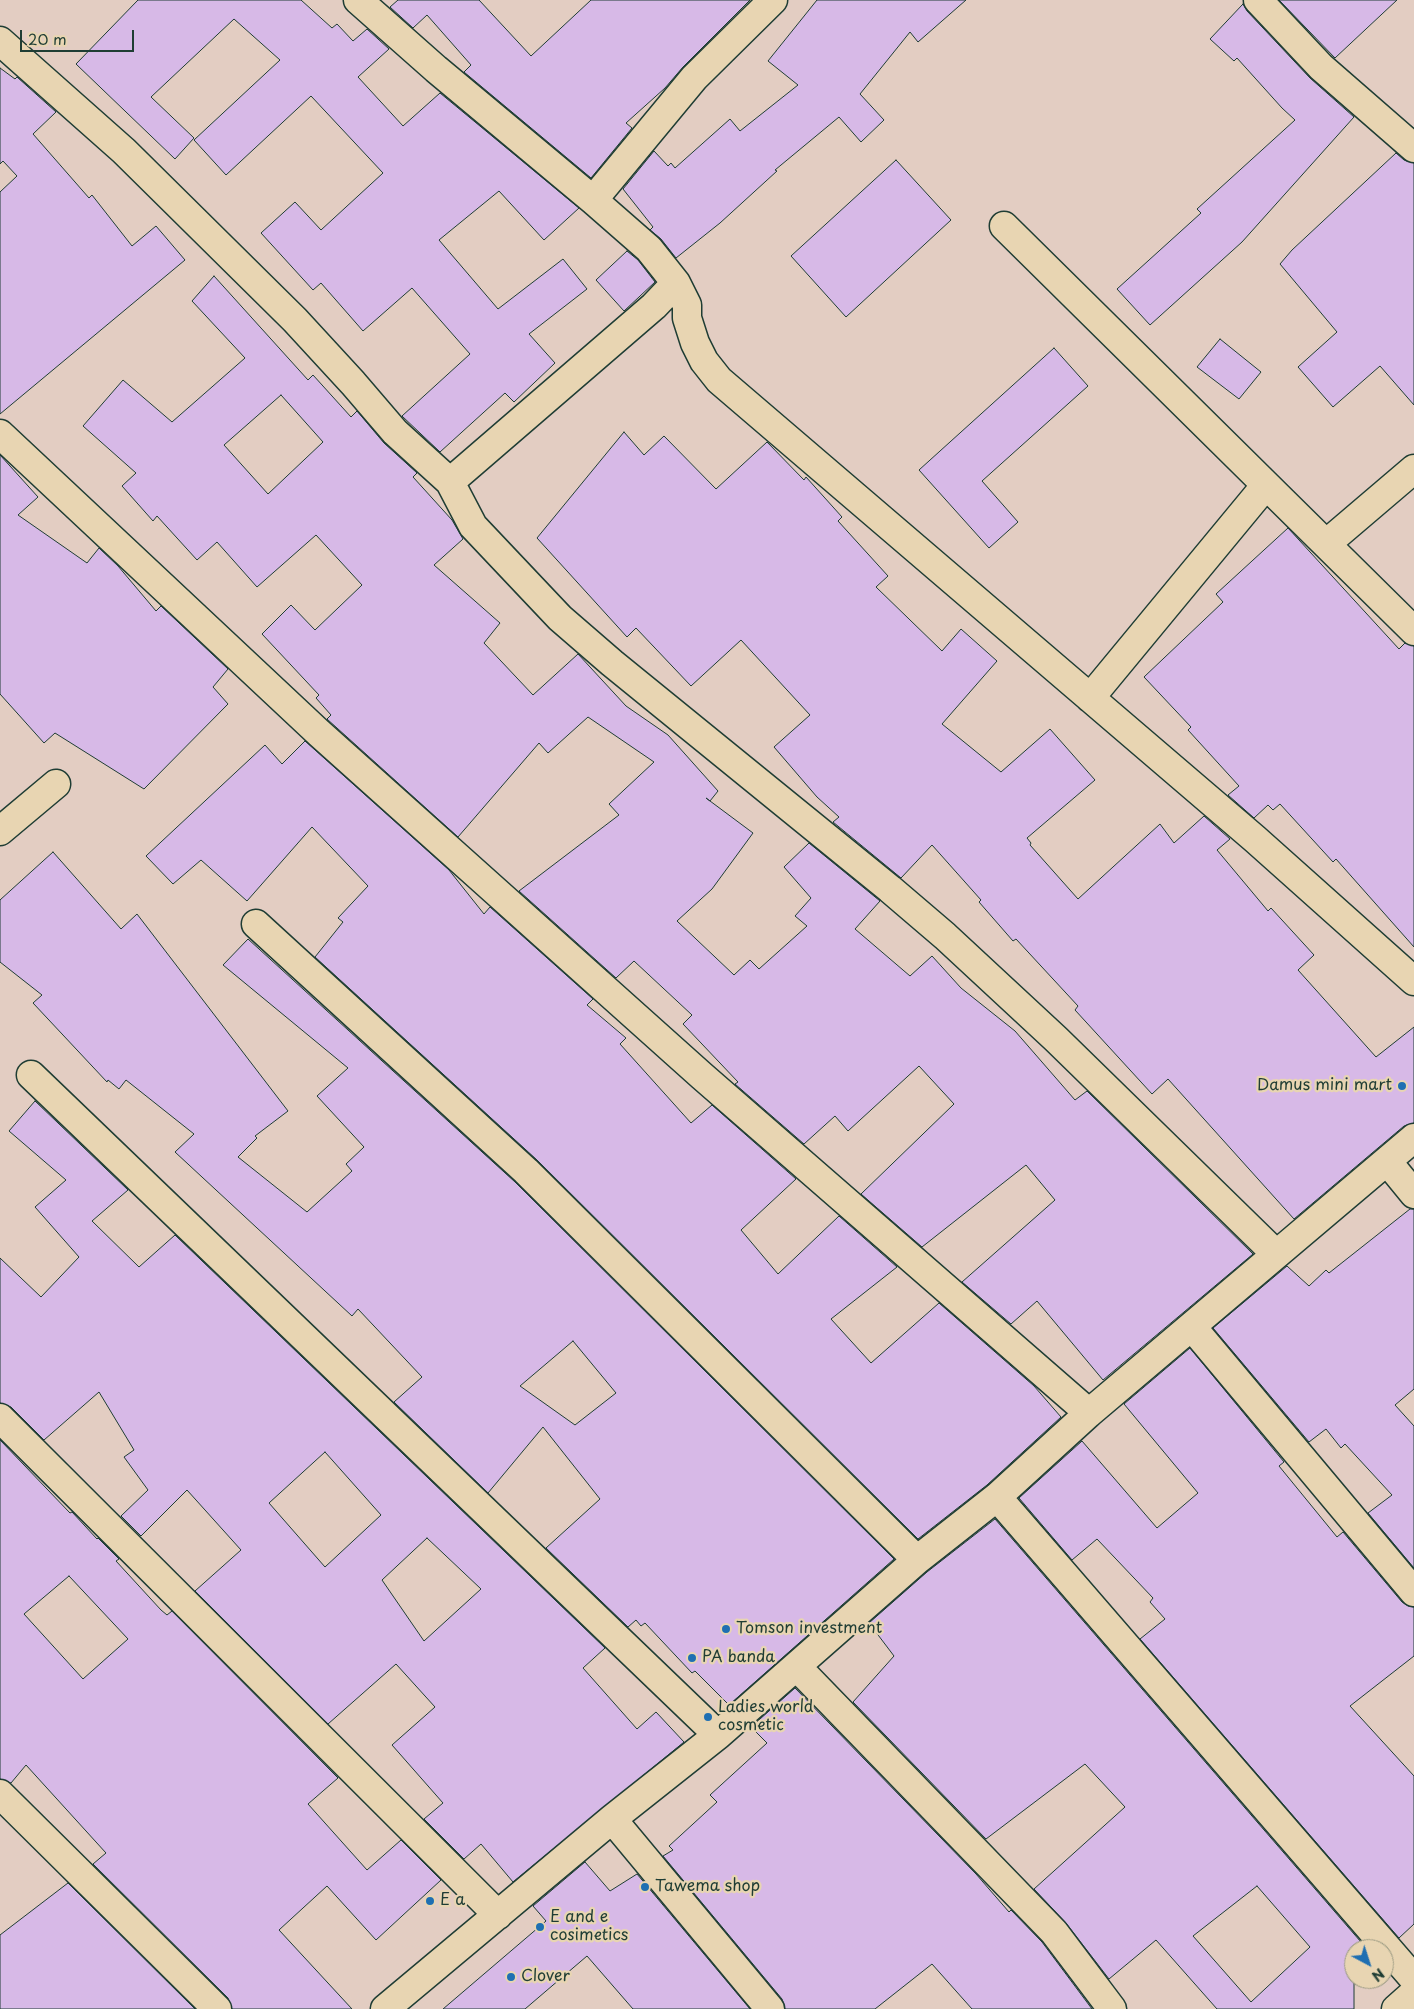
<!DOCTYPE html>
<html>
<head>
<meta charset="utf-8">
<style>
  body { margin:0 }
  #map { position:relative; width:1414px; height:2009px; overflow:hidden; background:#e3cdc2; font-family:"Playpen Sans",sans-serif }
  canvas { display:block }
  .north { position:absolute; left:1344px; top:1939px; width:50px; height:50px; box-sizing:border-box; background:#e8d5b2; border:1px solid #989880; border-radius:50%; rotate:140deg; font-size:14px; font-weight:700; line-height:20px; text-align:center; color:#1f3d34 }
  .north::after { content:''; display:block; margin:auto; width:18px; height:22px; background:#1f6fb2; clip-path:polygon(50% 0,100% 100%,50% 72%,0 100%) }
  .scale { position:absolute; left:20px; top:30px; width:114px; height:22px; box-sizing:border-box; border:2px solid #1f3d34; border-top:0; padding-left:6px; font-size:15px; line-height:18px; white-space:nowrap; color:#1f3d34; -webkit-text-stroke:4px #e8d5b2; paint-order:stroke }
</style>
</head>
<body>
<div id="map">
<canvas width="1414" height="2009"></canvas>
<div class="north">N</div>
<div class="scale">20 m</div>
</div>
<script>
const c = document.querySelector('canvas').getContext('2d');
c.lineJoin = 'round';
function fillPath(path, color) {
  c.fillStyle = color;
  c.fill(path, 'evenodd');
}
function toPath(rows) {
  const path = new Path2D();
  for (const r of rows) {
    path.moveTo(r[0], r[1]);
    for (let i = 2; i < r.length; i += 2) path.lineTo(r[i], r[i + 1]);
  }
  return path;
}
function trace(path, color, width, dash) {
  c.strokeStyle = color;
  c.lineWidth = width;
  c.lineCap = dash ? 'butt' : 'round';
  c.setLineDash(dash || []);
  c.stroke(path);
}
function write(font, color, halo, rows, align = 'center') {
  c.font = font + ' "Playpen Sans",sans-serif';
  c.lineWidth = 4.5;
  c.setLineDash([]);
  c.textBaseline = 'middle';
  c.strokeStyle = halo;
  c.fillStyle = color;
  for (const [text, x, y, turn = 0] of rows) {
    c.save();
    c.translate(x, y);
    c.rotate((+turn || 0) * Math.PI / 180);
    c.textAlign = isNaN(turn) ? turn : align;
    if (halo) c.strokeText(text, 0, 0);
    c.fillText(text, 0, 0);
    c.restore();
  }
}
const building = toPath([
  [138,0,301,0,332,28,337,24,353,41,367,29,389,49,358,77,403,126,440,93,579,208,544,240,499,191,439,240,498,309,563,259,587,289,529,334,555,363,514,402,505,393,440,452,402,416,470,354,412,288,363,331,321,283,313,290,261,233,295,202,321,230,383,173,311,96,226,175,194,140,280,60,234,19,151,97,194,138,175,159,76,64,138,0],
  [398,0,479,0,531,56,591,0,750,0,683,67,665,88,626,123,632,128,591,178,464,72,471,65,427,15,413,28,390,7,398,0],
  [817,0,966,0,918,42,910,32,860,94,884,120,861,142,839,117,775,170,777,171,720,223,676,258,661,239,650,230,653,227,623,189,654,151,668,166,671,163,675,168,730,119,740,131,798,85,768,61,817,0],
  [1279,0,1397,0,1335,58,1279,0],
  [1243,4,1247,11,1310,78,1354,117,1242,242,1150,325,1117,289,1201,213,1197,209,1295,120,1282,108,1237,58,1234,61,1210,39,1243,4],
  [0,68,15,79,17,77,56,112,33,134,89,198,92,195,132,246,156,226,185,260,0,414,0,192,17,176,3,161,0,164,0,68],
  [1396,153,1404,160,1414,163,1414,405,1380,366,1333,407,1298,367,1337,332,1280,264,1292,250,1396,153],
  [896,160,951,220,846,317,791,256,896,160],
  [627,251,638,260,655,282,624,311,596,280,627,251],
  [214,276,308,380,313,375,351,417,357,411,384,443,417,473,413,477,452,520,463,539,434,565,500,623,484,643,533,695,578,654,626,706,668,735,718,791,710,801,706,798,753,833,712,889,677,921,734,975,750,960,759,969,807,926,795,916,811,898,784,867,809,843,880,901,855,929,910,976,932,956,961,988,1015,1031,1075,1100,1087,1091,1253,1254,1103,1380,1037,1301,1011,1324,962,1282,1055,1200,1026,1165,922,1247,861,1194,954,1104,919,1066,848,1131,835,1116,804,1144,735,1084,738,1082,683,1024,692,1015,634,961,616,978,519,891,619,815,609,804,654,762,588,717,548,753,539,743,458,837,327,719,331,715,316,698,319,695,262,634,291,605,315,630,362,585,316,535,257,587,217,542,197,560,157,516,153,521,122,486,136,473,83,426,123,380,172,422,245,358,192,301,214,276],
  [281,395,323,442,268,494,224,445,281,395],
  [1220,339,1261,372,1239,399,1197,367,1220,339],
  [1054,348,1088,386,982,481,1018,522,989,548,919,470,1054,348],
  [624,432,644,455,664,436,716,489,767,442,804,480,806,477,842,517,838,521,888,576,876,587,942,651,961,629,997,661,942,724,1001,772,1050,729,1095,780,1027,838,1031,843,1030,845,1078,899,1160,824,1174,843,1204,816,1230,839,1217,850,1268,911,1271,908,1314,955,1298,970,1376,1057,1414,1027,1414,1123,1404,1126,1294,1219,1168,1079,1152,1094,1075,1010,1078,1006,1016,939,1013,941,979,902,981,900,932,845,901,878,833,822,839,817,817,797,774,747,810,715,741,640,691,686,636,628,627,637,537,538,624,432],
  [0,455,38,497,18,515,87,563,99,548,118,566,156,611,161,606,228,669,213,687,228,704,144,789,55,733,44,743,0,694,0,455],
  [1288,528,1399,649,1405,643,1414,646,1414,947,1336,859,1333,862,1280,804,1273,810,1268,805,1254,818,1228,795,1239,786,1188,730,1191,727,1144,677,1223,602,1216,594,1288,528],
  [305,741,449,870,484,914,490,907,593,999,587,1005,626,1038,620,1044,691,1123,712,1105,796,1179,741,1230,778,1274,839,1216,897,1267,831,1319,871,1363,939,1303,1034,1386,1061,1417,987,1485,918,1539,537,1160,315,957,343,922,338,918,368,886,312,827,247,901,201,860,173,884,146,856,265,745,282,764,305,741],
  [53,852,121,929,137,914,288,1111,255,1136,257,1138,238,1157,307,1212,352,1171,346,1164,364,1147,317,1096,348,1068,223,965,248,939,515,1182,894,1559,729,1705,695,1671,692,1673,645,1623,641,1626,636,1620,628,1627,546,1548,600,1499,543,1427,488,1493,394,1402,422,1377,358,1309,352,1316,175,1152,194,1134,126,1080,119,1089,108,1080,107,1082,33,1003,42,995,0,962,0,900,53,852],
  [573,1341,616,1393,575,1425,520,1386,573,1341],
  [35,1101,128,1190,92,1221,139,1267,175,1235,605,1648,583,1668,637,1729,656,1712,684,1742,513,1882,481,1844,464,1859,424,1819,443,1803,392,1745,435,1707,396,1664,328,1724,195,1591,241,1550,187,1490,141,1536,121,1516,148,1490,124,1457,134,1450,99,1392,44,1440,11,1407,0,1403,0,1258,41,1297,79,1257,35,1207,66,1180,9,1131,35,1101],
  [325,1452,381,1515,325,1567,269,1503,325,1452],
  [427,1538,481,1589,424,1641,382,1580,427,1538],
  [1410,1209,1414,1209,1414,1389,1395,1405,1414,1426,1414,1568,1368,1513,1392,1495,1345,1444,1341,1448,1326,1429,1309,1442,1213,1328,1287,1266,1309,1286,1326,1270,1329,1273,1410,1209],
  [1190,1348,1284,1462,1279,1466,1337,1537,1343,1532,1402,1602,1408,1606,1414,1607,1414,1656,1350,1706,1414,1776,1414,1924,1399,1938,1140,1639,1165,1619,1150,1602,1153,1598,1097,1539,1072,1560,1019,1498,1082,1441,1157,1528,1198,1493,1124,1404,1190,1348],
  [0,1440,70,1513,72,1512,97,1539,98,1538,119,1559,116,1561,161,1610,167,1615,172,1611,338,1778,308,1804,367,1870,401,1840,441,1880,376,1940,327,1886,279,1930,352,2009,232,2009,228,1998,93,1864,106,1853,26,1765,11,1783,0,1779,0,1440],
  [69,1576,128,1639,83,1679,24,1614,69,1576],
  [995,1519,1367,1949,1354,1949,1354,1979,1356,1979,1354,1981,1354,2009,1217,2009,1156,1940,1109,1979,1066,1923,1034,1889,1125,1807,1085,1764,986,1839,853,1702,894,1656,869,1623,927,1572,995,1519],
  [1257,1886,1310,1947,1251,2002,1193,1936,1257,1886],
  [795,1688,976,1874,1009,1912,1011,1910,1042,1942,1092,2009,972,2009,932,1964,875,2009,785,2009,782,1999,663,1856,673,1850,669,1846,717,1802,710,1795,767,1743,751,1727,795,1688],
  [585,1862,610,1891,637,1874,750,2009,633,2009,587,1956,525,2009,443,2009,546,1921,533,1906,585,1862],
  [68,1883,195,2009,0,2009,0,1935,68,1883]
]);
const street = toPath([
  [358,0,436,69,593,200,694,78,773,0],
  [1258,0,1321,67,1414,148],
  [0,41,124,151,295,320,353,383,395,432,450,482,473,526,560,618,612,663,890,889,945,936,1056,1039,1276,1254],
  [593,200,649,249,676,283,687,305,687,318,695,343,704,361,719,380,1255,839,1414,981],
  [1004,226,1414,631],
  [0,434,319,733,702,1076,1089,1413],
  [450,482,654,306,676,283],
  [1326,544,1414,469],
  [1090,698,1266,485],
  [0,831,56,784],
  [256,924,526,1171,917,1560],
  [31,1075,718,1735],
  [1387,1161,1414,1194],
  [1192,1327,1414,1592],
  [0,1418,498,1915],
  [997,1497,1414,1979],
  [797,1667,1054,1932,1112,2009],
  [0,1794,217,2009],
  [612,1819,770,2009],
  [385,2009,612,1819,718,1735,917,1560,997,1497,1089,1413,1414,1138],
  [1396,2009,1414,1993]
]);
const markers = [
  [1402,1086,5,"#1f6fb2"],
  [726,1629,5,"#1f6fb2"],
  [692,1658,5,"#1f6fb2"],
  [708,1717,5,"#1f6fb2"],
  [645,1887,5,"#1f6fb2"],
  [430,1901,5,"#1f6fb2"],
  [540,1927,5,"#1f6fb2"],
  [511,1977,5,"#1f6fb2"]
];
const poiNames = [
  ["Damus mini mart",1392,1086,"right"],
  ["Tomson investment",736,1629],
  ["PA banda",702,1658],
  ["Ladies world",718,1708],
  ["cosmetic",718,1726],
  ["Tawema shop",655,1887],
  ["E a",440,1901],
  ["E and e",550,1918],
  ["cosimetics",550,1936],
  ["Clover",521,1977]
];
fillPath(building, '#d7b9e7');
trace(building, '#1f3d34', 1);
trace(street, '#1f3d34', 31);
trace(street, '#e8d5b2', 28);
for (const [x, y, r, color] of markers) {
  const dot = new Path2D();
  dot.arc(x, y, r, 0, 2 * Math.PI);
  c.fillStyle = color;
  c.fill(dot);
  trace(dot, '#e8d5b2', 2);
}
write('16px', '#1f3d34', '#e8d5b2', poiNames, 'left');
</script>
</body>
</html>
